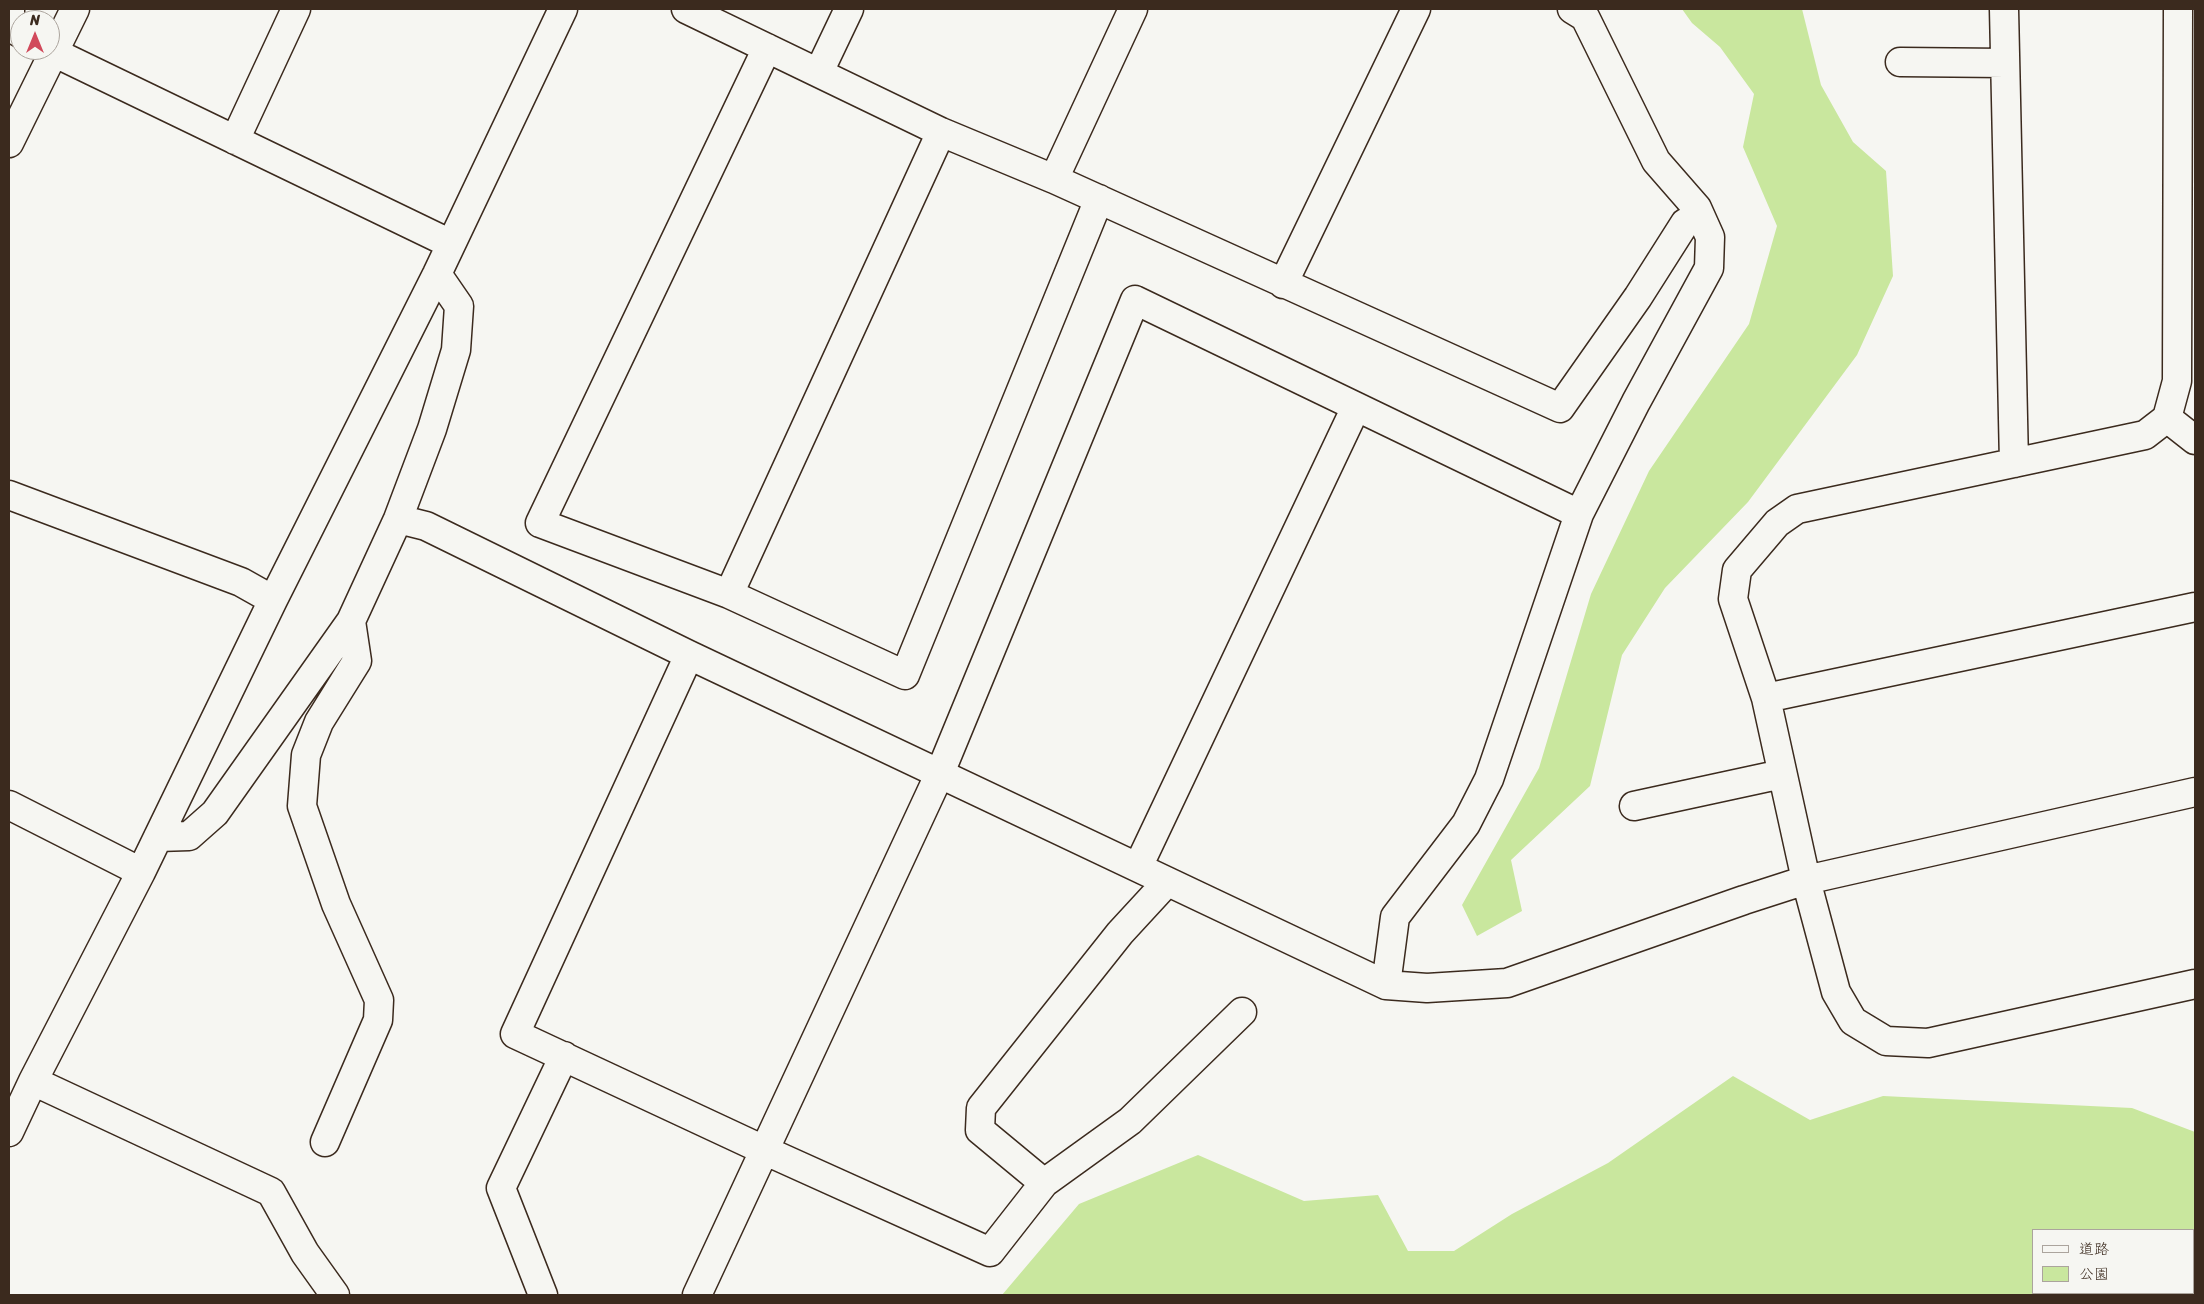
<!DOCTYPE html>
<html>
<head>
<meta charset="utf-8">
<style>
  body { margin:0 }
  #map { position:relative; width:2204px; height:1304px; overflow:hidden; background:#f6f6f2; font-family:Sriracha,"Klee One",sans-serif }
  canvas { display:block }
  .frame { position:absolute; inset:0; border:10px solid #3b2a1e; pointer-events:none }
  .legend { position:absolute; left:2032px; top:1229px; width:162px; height:65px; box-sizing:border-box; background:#f6f6f2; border:1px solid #aba49d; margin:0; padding:6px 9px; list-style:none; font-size:15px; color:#3b2a1e }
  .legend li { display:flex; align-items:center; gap:10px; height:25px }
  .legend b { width:25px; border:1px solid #aba49d }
  .north { position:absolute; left:10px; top:10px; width:50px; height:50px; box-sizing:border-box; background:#f6f6f2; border:1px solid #aba49d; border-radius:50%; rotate:0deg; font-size:14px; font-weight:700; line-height:20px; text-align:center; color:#3b2a1e }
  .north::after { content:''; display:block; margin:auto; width:18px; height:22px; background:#d1495b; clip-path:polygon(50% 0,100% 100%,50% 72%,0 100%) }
</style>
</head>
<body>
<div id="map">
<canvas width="2204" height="1304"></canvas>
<div class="frame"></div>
<ul class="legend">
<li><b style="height:6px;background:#f6f6f2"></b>道路</li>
<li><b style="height:14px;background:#c9e79e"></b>公園</li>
</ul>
<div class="north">N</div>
</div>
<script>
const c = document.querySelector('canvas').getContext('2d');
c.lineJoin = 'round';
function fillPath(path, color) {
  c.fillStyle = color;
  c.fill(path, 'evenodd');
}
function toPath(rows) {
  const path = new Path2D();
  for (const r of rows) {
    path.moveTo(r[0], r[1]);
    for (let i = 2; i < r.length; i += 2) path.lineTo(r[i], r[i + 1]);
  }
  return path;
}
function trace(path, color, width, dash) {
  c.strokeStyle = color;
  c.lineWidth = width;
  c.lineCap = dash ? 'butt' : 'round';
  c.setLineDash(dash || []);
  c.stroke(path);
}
const green = toPath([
  [1682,9,1802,9,1821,85,1853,142,1886,171,1893,276,1857,355,1748,502,1665,588,1622,655,1590,786,1511,860,1522,911,1477,936,1462,905,1539,768,1591,594,1649,471,1749,324,1777,226,1743,147,1754,94,1720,47,1692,23],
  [1733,1076,1810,1120,1883,1096,2132,1108,2195,1132,2195,1295,1002,1295,1079,1204,1198,1155,1304,1201,1378,1195,1408,1251,1454,1251,1512,1214,1608,1163],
  [2033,1230,2193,1230,2193,1293,2033,1293]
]);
const street = toPath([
  [10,9,10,27,20,33],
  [686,9,941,132,1054,179,1560,408,1638,297,1685,223,1700,215],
  [2004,9,2014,463],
  [2178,9,2177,381,2167,418,2145,435,1797,509,1777,523,1737,570,1733,599,1766,698,1806,880,1836,992,1853,1021,1886,1041,1928,1043,2195,984],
  [767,48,540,523,729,594,905,675,1099,199],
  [49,50,451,244],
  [1900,62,2005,63],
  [819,72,849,9],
  [235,140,296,9],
  [9,143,75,9],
  [1054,179,1133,9],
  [1283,284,1416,9],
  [2167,418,2195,440],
  [9,495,241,582,273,600],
  [398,519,426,526,689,655,1386,985,1427,988,1507,983,1744,900,1806,880,2195,792],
  [729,594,941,132],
  [689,655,515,1034,766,1151,990,1252,1044,1183],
  [1766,698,2195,607],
  [9,805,141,872],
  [1634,806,1782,774],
  [158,837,189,836,215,813,351,621],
  [1138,867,1356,407],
  [1167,882,1120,933,981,1108,980,1130,1044,1183,1130,1121,1242,1012],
  [1386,985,1395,917,1466,824,1489,779,1579,514,1636,402,1709,268,1710,237,1697,208,1656,161,1585,17,1572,9],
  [33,1081,271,1192,305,1253,335,1295],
  [9,1132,33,1081,141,872,273,600,437,274,563,9],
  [325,1142,378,1020,379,1000,336,904,302,806,306,755,319,722,357,661,351,621,398,519,432,429,456,350,459,306,437,274],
  [543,1295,501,1188,564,1056],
  [697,1295,940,773,1135,300,1579,514]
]);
fillPath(green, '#c9e79e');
trace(street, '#3b2a1e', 31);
trace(street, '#f6f6f2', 28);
</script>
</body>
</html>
